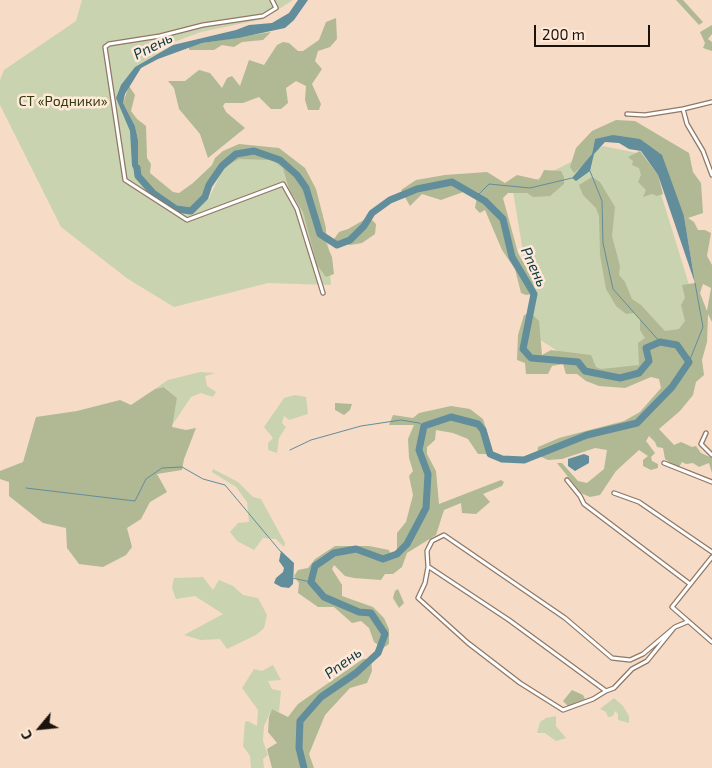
<!DOCTYPE html>
<html>
<head>
<meta charset="utf-8">
<style>
  body { margin:0 }
  #map { position:relative; width:712px; height:768px; overflow:hidden; background:#f6dbc6; font-family:"Exo 2",sans-serif }
  canvas { display:block }
  .north { position:absolute; left:15px; top:703px; width:50px; height:50px; -webkit-text-stroke:4px #ffead9; paint-order:stroke; rotate:242deg; font-size:14px; font-weight:700; line-height:20px; text-align:center; color:#1b130b }
  .north::after { content:''; display:block; margin:auto; width:18px; height:22px; background:#1b130b; clip-path:polygon(50% 0,100% 100%,50% 72%,0 100%) }
  .scale { position:absolute; left:534px; top:25px; width:116px; height:22px; box-sizing:border-box; border:2px solid #1b130b; border-top:0; padding-left:6px; font-size:15px; line-height:18px; white-space:nowrap; color:#1b130b; -webkit-text-stroke:4px #ffead9; paint-order:stroke }
</style>
</head>
<body>
<div id="map">
<canvas width="712" height="768"></canvas>
<div class="north">С</div>
<div class="scale">200 m</div>
</div>
<script>
const c = document.querySelector('canvas').getContext('2d');
c.lineJoin = 'round';
function fillPath(path, color) {
  c.fillStyle = color;
  c.fill(path, 'evenodd');
}
function toPath(rows) {
  const path = new Path2D();
  for (const r of rows) {
    path.moveTo(r[0], r[1]);
    for (let i = 2; i < r.length; i += 2) path.lineTo(r[i], r[i + 1]);
  }
  return path;
}
function trace(path, color, width, dash) {
  c.strokeStyle = color;
  c.lineWidth = width;
  c.lineCap = dash ? 'butt' : 'round';
  c.setLineDash(dash || []);
  c.stroke(path);
}
function write(font, color, halo, rows, align = 'center') {
  c.font = font + ' "Exo 2",sans-serif';
  c.lineWidth = 5;
  c.setLineDash([]);
  c.textBaseline = 'middle';
  c.strokeStyle = halo;
  c.fillStyle = color;
  for (const [text, x, y, turn = 0] of rows) {
    c.save();
    c.translate(x, y);
    c.rotate((+turn || 0) * Math.PI / 180);
    c.textAlign = isNaN(turn) ? turn : align;
    if (halo) c.strokeText(text, 0, 0);
    c.fillText(text, 0, 0);
    c.restore();
  }
}
const green = toPath([
  [82,0,293,0,263,19,201,32,163,46,156,51,157,53,135,67,121,93,132,130,141,175,191,208,209,198,225,165,240,156,263,153,285,162,322,235,328,242,331,285,268,283,174,307,128,279,61,227,0,105,0,80,4,70,76,21],
  [603,146,637,153,656,178,691,291,687,342,673,363,594,374,537,338,513,191],
  [200,372,215,373,205,376,207,386,216,392,213,397,201,393,191,397,171,427,177,398,165,387,155,389,168,380],
  [295,395,306,397,308,414,289,420,284,416,282,423,286,427,279,438,277,453,268,450,268,443,273,438,264,427,284,398],
  [213,469,238,482,253,497,261,499,285,543,284,547,276,539,263,538,254,550,237,541,230,532,238,523,249,522,247,502,236,487,212,472],
  [203,577,213,590,219,580,233,586,243,595,258,598,267,615,264,628,256,635,227,649,220,639,201,640,184,635,223,614,195,596,176,599,172,588,174,578],
  [273,665,281,680,268,681,272,689,281,691,279,712,272,709,264,726,263,741,268,755,263,759,264,768,251,768,250,756,243,746,245,722,248,721,257,726,258,710,242,688,254,669,262,671],
  [614,698,623,706,629,716,629,723,618,720,618,714,615,711,613,716,608,717,606,712,600,709],
  [556,716,556,726,566,738,556,741,545,733,537,733,540,722,546,718]
]);
const forest = toPath([
  [676,0,683,0,703,22,699,25],
  [336,18,337,39,330,47,318,51,315,61,322,69,312,84,321,104,319,110,308,110,305,100,306,86,296,81,286,88,288,103,281,109,271,109,259,97,243,103,225,103,223,106,226,112,245,128,208,158,200,134,179,109,174,88,168,81,185,81,199,70,210,73,222,88,227,78,232,76,240,86,249,60,264,65,277,45,283,42,289,43,298,51,303,51,319,40,326,22],
  [712,25,712,34,708,39,712,42,712,51,703,48,705,43,700,32],
  [271,32,263,40,242,42,234,47,222,45,214,50,189,50,189,47,202,43],
  [129,86,135,95,131,111,137,119,146,126,147,158,151,164,150,173,173,192,179,193,193,183,212,165,215,158,223,151,239,144,279,148,305,168,316,189,326,228,326,243,332,257,334,274,326,277,317,265,303,212,289,189,283,168,272,160,239,159,228,165,222,166,209,185,205,197,191,211,176,209,153,193,138,176,138,140,135,126,123,103],
  [616,120,635,121,689,153,693,172,701,183,703,213,688,218,694,222,698,230,705,230,711,233,707,256,712,265,712,322,708,314,707,342,702,360,704,375,696,382,693,395,680,411,659,429,674,445,681,442,692,447,696,446,701,453,712,458,712,473,709,463,699,467,693,463,686,464,682,462,679,467,676,467,665,459,663,448,657,447,655,442,649,436,646,441,655,453,651,457,652,461,658,464,658,468,651,470,643,466,643,460,648,456,639,450,616,471,600,495,590,497,581,493,557,463,562,463,578,481,587,483,604,469,607,450,595,448,562,459,548,460,537,455,538,447,559,438,624,421,640,412,661,388,659,379,651,377,625,388,599,386,586,381,577,374,566,374,563,364,552,366,548,374,526,374,525,363,517,360,518,335,524,315,531,313,539,321,542,355,551,350,591,355,596,367,601,369,639,365,638,343,645,338,640,330,640,319,634,313,626,314,616,306,606,289,600,255,599,216,596,208,583,195,579,185,592,177,600,182,615,207,612,236,620,266,619,275,625,282,632,299,641,305,665,331,679,329,685,321,681,305,685,298,682,285,695,283,684,216,640,139,595,139,592,154,585,164,574,173,570,167,576,148,592,131],
  [703,284,711,288,707,311,700,293],
  [640,151,658,175,663,194,657,196,652,194,643,197,646,190,638,182,641,175,639,168,632,165,633,161,628,157],
  [544,170,561,171,564,177,564,184,550,196,533,197,527,193,508,193,503,198,518,253,534,281,534,294,526,295,521,293,515,269,502,250,485,210,480,213,475,208,477,196,466,191,441,200,422,194,410,206,401,190,416,180,445,175,487,172,505,183,517,175,539,180],
  [369,217,376,224,375,234,362,243,350,245,332,242,339,232,348,229],
  [164,387,177,398,172,427,186,430,196,428,184,459,182,470,157,474,167,492,150,502,141,519,127,528,132,547,126,555,103,567,79,564,67,548,66,528,43,523,9,496,9,482,0,479,0,471,23,462,36,417,77,411,120,400,131,405,155,389],
  [335,403,352,404,350,410,344,415,335,410],
  [451,406,470,409,483,419,493,451,490,454,478,454,468,439,453,433,436,430,435,440,427,447,427,454,436,471,439,504,501,480,504,482,502,486,483,494,490,502,476,514,462,513,461,503,444,510,436,535,407,553,402,567,393,574,385,574,381,580,354,578,345,576,334,565,332,569,342,585,342,596,373,607,384,618,389,629,389,644,383,648,374,642,369,628,361,621,352,623,334,607,318,607,298,593,299,583,294,576,298,570,308,568,315,559,335,546,369,546,389,550,391,556,397,554,397,533,406,522,413,495,409,476,413,471,409,458,408,439,414,425,389,425,393,415,413,418,419,413],
  [398,589,404,603,399,608,393,598,395,591],
  [363,659,371,659,372,671,367,683,350,688,325,715,309,754,314,768,272,768,267,749,277,743,268,732,269,717,272,709,288,717,298,704],
  [572,690,583,695,585,699,568,706,563,701]
]);
const water = toPath([
  [298,0,308,0,294,20,285,28,238,38,202,43,158,59,141,68,125,94,123,103,135,126,138,140,138,176,132,166,130,131,116,98,121,85,135,67,173,45,236,30,249,25,272,23,289,13],
  [613,135,640,139,662,155,684,216,695,283,658,175,641,151,629,149,619,143,605,142,594,154,590,171,576,181,572,178,592,154,595,139],
  [584,454,589,456,589,463,575,471,568,466,568,459],
  [281,551,294,563,293,584,289,588,281,587,274,583,276,578,283,572,284,568,279,561]
]);
const stream = toPath([
  [590,171,602,201,603,243,613,289,660,342],
  [477,196,489,184,530,188,572,178],
  [689,362,703,327,695,283],
  [290,450,311,440,361,426,401,420,419,423,424,426],
  [26,488,135,501,146,479,162,468,182,467,203,479,225,485,281,552],
  [292,578,311,582]
]);
const river = toPath([
  [137,168,138,176,153,193,176,209,191,211,205,197,209,185,222,166,236,154,254,151,280,160,297,175,306,188,320,234,337,245,350,240,364,226,372,213,390,200,417,189,452,182,485,201,503,219,512,257,534,294,523,349,531,358,578,362,585,371,620,378,639,373,649,361,646,348,660,342,677,345,689,362,672,387,637,423,587,435,524,460,502,459,490,454,483,430,478,424,451,417,424,426,419,450,428,474,426,508,407,544,397,554,383,559,356,549,334,553,315,566,311,582,324,597,359,612,371,613,385,634,378,653,356,673,321,697,300,721,299,748,304,768]
]);
const minor = toPath([
  [272,0,276,8,263,16,203,25,160,36,109,44,105,47,125,180,187,220,283,184,297,209,323,293],
  [683,109,687,124,703,151,712,175],
  [627,114,645,115,683,109,712,102],
  [706,433,701,444,712,455],
  [664,463,712,482],
  [567,480,580,496,584,504,690,584],
  [614,493,639,502,712,552],
  [712,557,672,607,712,642],
  [429,567,509,620,606,691,614,688,632,669,647,661,673,629],
  [606,691,593,699,563,710,520,683,468,643,418,598,425,583,428,567,427,551,432,541,444,535,565,618,612,658,630,660,643,654,675,627,687,622]
]);
const parkNames = [
  ["СТ «Родники»",63,101]
];
const waterNames = [
  ["Рпень",153,46,-27],
  ["Рпень",534,267,65],
  ["Рпень",343,663,-37]
];
fillPath(green, '#cad3b0');
fillPath(forest, '#b0b994');
fillPath(water, '#628d9a');
trace(stream, '#628d9a', 1);
trace(river, '#628d9a', 7);
trace(minor, '#907865', 5.5);
trace(minor, '#fff', 3);
write('14px', '#31390d', '#ffead9', parkNames);
write('italic 15px', '#103a45', '#ffead9', waterNames);
</script>
</body>
</html>
